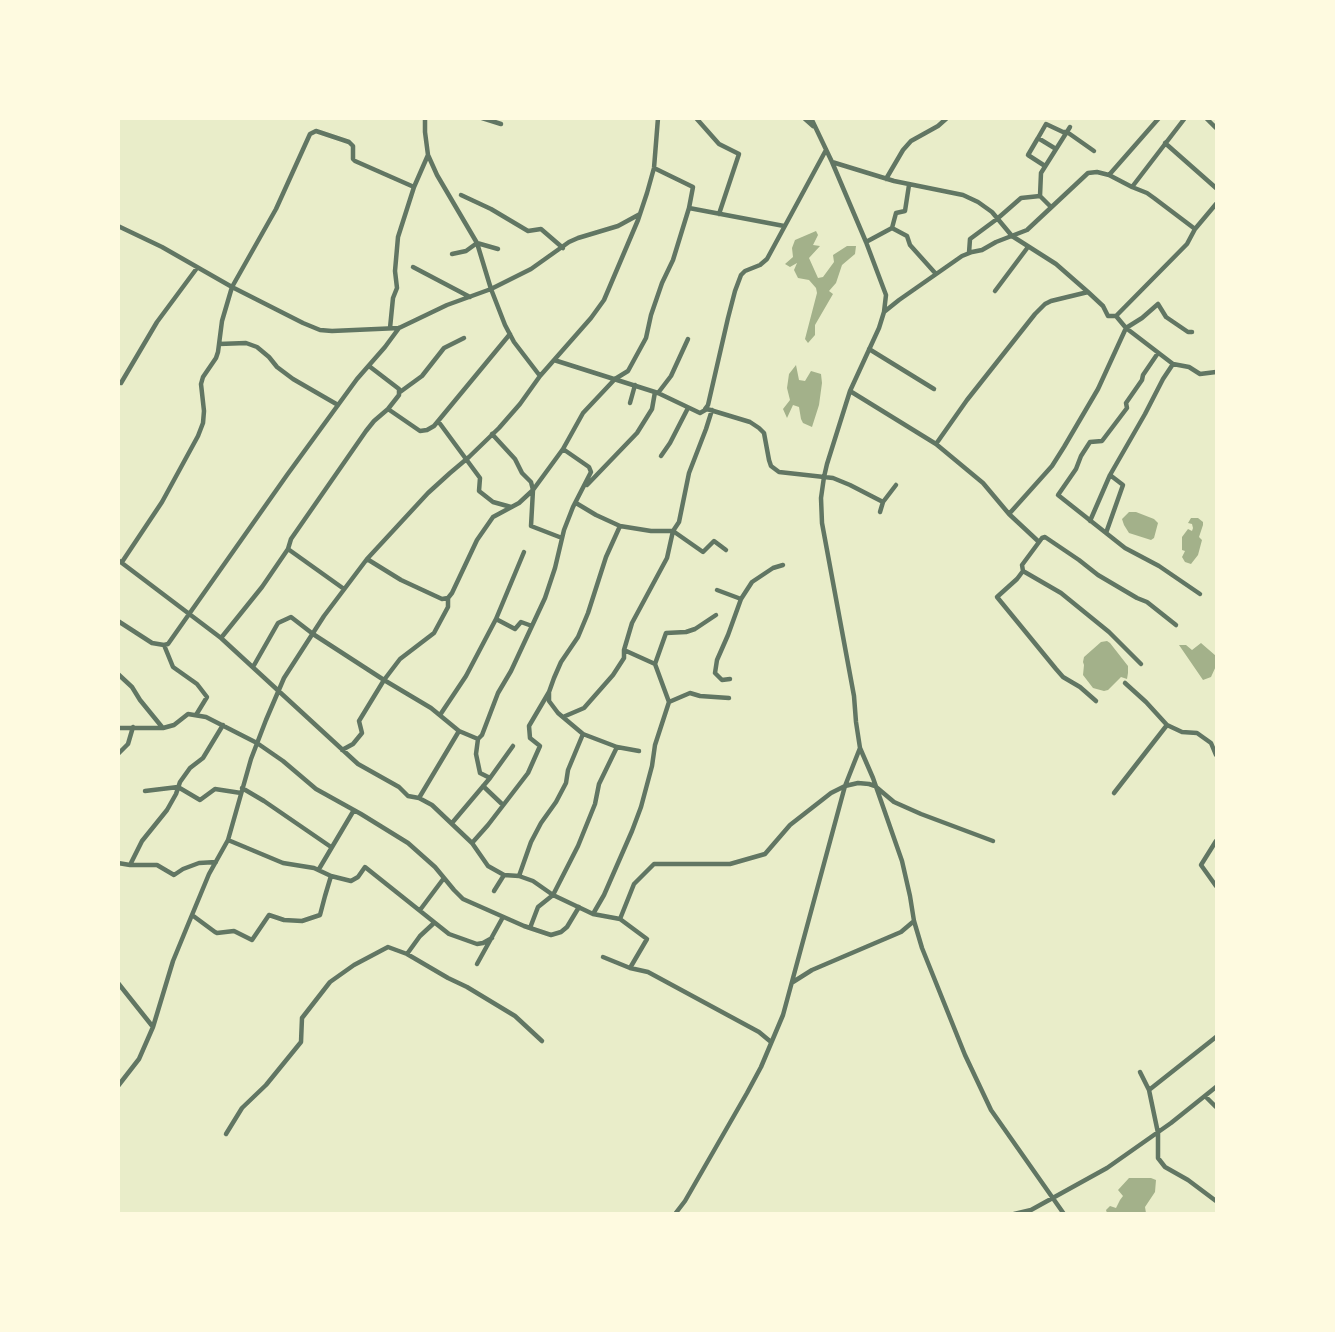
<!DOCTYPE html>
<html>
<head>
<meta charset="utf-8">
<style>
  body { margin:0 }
  #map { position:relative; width:1335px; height:1332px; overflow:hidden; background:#e9edc9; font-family:Helvetica,sans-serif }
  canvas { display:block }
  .frame { position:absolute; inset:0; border:120px solid #fefae0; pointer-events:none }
</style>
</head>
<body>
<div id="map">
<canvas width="1335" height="1332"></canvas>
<div class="frame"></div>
</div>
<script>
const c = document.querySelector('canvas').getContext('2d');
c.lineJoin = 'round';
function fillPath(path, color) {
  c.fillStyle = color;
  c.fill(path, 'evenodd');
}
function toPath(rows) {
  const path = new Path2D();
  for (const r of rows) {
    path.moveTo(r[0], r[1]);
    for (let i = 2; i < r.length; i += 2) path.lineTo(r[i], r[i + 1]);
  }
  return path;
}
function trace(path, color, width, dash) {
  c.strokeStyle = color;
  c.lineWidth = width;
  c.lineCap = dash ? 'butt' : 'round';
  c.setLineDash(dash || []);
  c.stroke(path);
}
const water = toPath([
  [816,231,818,235,813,245,820,246,809,258,818,278,823,277,834,262,833,255,847,246,856,246,855,254,842,265,836,283,829,291,833,294,815,325,815,335,808,343,805,339,817,293,816,288,809,280,798,278,794,270,797,263,790,267,785,264,793,257,792,248,795,240],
  [796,365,799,380,805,381,811,371,821,374,822,383,819,405,812,427,803,423,801,419,799,407,793,405,787,418,783,409,790,400,787,388,789,374],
  [1129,512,1136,512,1154,519,1158,523,1154,538,1151,540,1129,533,1124,525,1122,519],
  [1191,518,1198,518,1203,522,1203,525,1199,537,1202,540,1198,555,1191,564,1185,562,1182,557,1185,551,1182,550,1182,537,1188,529,1192,531,1193,528,1192,524,1188,523],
  [1107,641,1110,643,1128,666,1128,673,1127,679,1121,677,1108,690,1104,691,1093,688,1083,675,1084,665,1083,662,1084,657,1101,642],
  [1201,643,1216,656,1216,666,1211,677,1203,680,1179,645,1186,645,1192,650],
  [1129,1178,1151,1178,1156,1180,1155,1192,1145,1207,1146,1213,1107,1213,1106,1210,1110,1206,1116,1208,1120,1200,1123,1196,1118,1190]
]);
const minor = toPath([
  [425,118,425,132,428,155,437,175,477,243,491,289,505,325,514,342,540,376],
  [482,118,501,124],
  [696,118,719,144,739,154,719,214],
  [804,118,813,126],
  [811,118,832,162,866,242,886,295,884,312,879,328,850,391,827,464,824,477,821,498,822,523,854,696,856,722,860,748,873,778,902,861,910,896,914,921,922,948,965,1055,991,1110,1064,1214],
  [1206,118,1216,128],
  [1038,138,1046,124,1063,132,1067,132,1094,151],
  [1165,143,1216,188],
  [832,162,894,181,963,195,978,202,992,212,1012,236,1056,264,1088,292,1103,306,1108,316,1116,316,1126,328,1173,364,1189,367,1200,374,1216,372],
  [1045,166,1028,155,1038,138,1056,149],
  [1109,175,1159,118],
  [886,179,903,150,911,141,938,126,947,118],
  [461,195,491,209,528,231,541,229,563,248],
  [1040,196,1041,173,1070,127],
  [689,208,784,226],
  [118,226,162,247,232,287,303,323,320,330,332,331,399,328,447,305,491,289,531,269,569,242,578,238,618,226,640,214],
  [892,228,896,213,905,211,909,185],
  [1195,229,1216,204],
  [866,242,892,228,907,236,910,245,936,274],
  [969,253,970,239,997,219,1021,198,1040,196,1051,207],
  [452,254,466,251,477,243,498,249],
  [413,267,470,297],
  [995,291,1028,247],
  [884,312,899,300,962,256,972,252,982,250,996,242,1027,230,1088,173,1097,172,1109,175,1132,187],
  [1116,316,1187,244,1195,229,1154,198,1147,193,1132,187,1185,118],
  [390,328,393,298,397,288,395,271,398,237,414,187],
  [219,344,246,343,257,347,269,357,277,367,293,379,338,405],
  [869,349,934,389],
  [1158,353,1143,375,1142,380,1126,403,1127,408,1102,441,1090,442,1081,456,1076,469,1058,495,1125,548,1159,566,1200,594],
  [554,360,658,393,700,413,707,409,750,422,759,428,764,433,769,460,771,466,779,472,833,478,850,485,883,502,896,485],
  [369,366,399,389,399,395,388,409],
  [121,383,157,322,197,268],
  [850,391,936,444,983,483,1009,514,1039,542],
  [400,392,422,376,444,348,464,338],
  [658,393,671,376,688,339],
  [630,403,635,385],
  [705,409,708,405,728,318,735,291,741,275,745,271,760,265,767,259,826,150],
  [438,421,480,478,479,491,493,502,511,507],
  [492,434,515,459,522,473,531,482,533,490,531,526,562,538],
  [936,444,967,400,1035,314,1045,304,1051,301,1088,292],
  [661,456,670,443,688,408],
  [587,485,637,433,652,409,655,392],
  [576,503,596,515,620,526,651,531,673,531,679,522,689,473,706,429,712,410],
  [880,512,883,502],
  [1009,514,1052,466,1064,447,1098,389,1126,328,1142,318,1158,304,1166,317,1188,332,1192,332],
  [1090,521,1110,475,1145,414,1163,379,1173,364],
  [620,526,606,557,588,613,578,637,561,662,554,678,549,692,549,701,558,713,583,734,617,747,639,751],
  [1106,533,1123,485,1110,475],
  [288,549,344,589],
  [367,559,401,580,442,599,448,598,452,593,477,540,493,517,519,503,533,490,563,449,583,413,615,379,628,371,646,338,651,315,662,283,673,260,689,208,693,187,654,168],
  [118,560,221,638,358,764,399,787,408,796,419,798,432,805,472,843,488,866,504,875,519,876,533,881,553,895,593,914,620,919,634,884,654,864,730,864,765,854,790,825,831,793,845,786,858,783,869,784,875,786,894,802,921,814,993,841],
  [122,562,162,502,198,436,203,423,204,411,201,384,203,377,216,358,218,352,222,321,232,287,276,209,310,134,316,131,349,142,353,146,353,159,355,161,414,187,428,155],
  [1023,571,1017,579,997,597,1056,669,1063,677,1080,687,1096,701],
  [717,590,741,599],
  [496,619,515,629,521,622,532,626],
  [118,621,152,643,164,645,168,644,287,475,357,379,385,347,399,328],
  [221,638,262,587,288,549,291,539,366,431,374,421,388,409,420,431,427,430,434,426,510,334],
  [164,645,173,667,197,684,207,697,196,715],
  [624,650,655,664,666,633,686,632,695,629,716,615],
  [655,664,669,702],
  [1141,664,1109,632,1061,593,1023,571,1022,565,1042,538,1045,537,1079,560,1098,575,1137,598,1147,602,1176,625],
  [253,667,278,623,291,617,313,634,384,680,431,708,459,731,419,798],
  [118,674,132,687,140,700,162,727],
  [730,679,722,680,715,673,717,660,728,635,741,599,752,582,773,568,783,565],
  [1125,683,1146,702,1167,725,1182,732,1197,733,1211,743,1216,755],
  [440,715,466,676,496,619,524,552],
  [563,717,584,708,613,675,624,658,624,650,632,623,667,558,673,531,703,552,714,541,726,550],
  [118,728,163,728,174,725,188,714,206,717,257,743,283,761,316,789,361,814,408,843,435,867,454,890,463,899,524,926,551,935,561,932,567,927,579,907],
  [459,731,478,739],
  [342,750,353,744,362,733,359,721,384,680,400,659,434,633,448,607,448,598],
  [118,754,128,744,133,727],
  [490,778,480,773,476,754,478,739,482,735,498,693,511,671,545,598,555,568,564,530,573,507,591,472,589,467,563,449],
  [483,786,503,805],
  [242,788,264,801,331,847],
  [145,791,178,787,200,800,215,789,241,793],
  [1114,793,1167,725],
  [452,823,490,778,513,746],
  [228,840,283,863,314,868,331,876,351,881,358,877,365,867,449,934,477,944,483,943,492,938],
  [1216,841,1201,865,1216,886],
  [472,843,488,825,528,773,540,746,530,738,529,726,549,692],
  [118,863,130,865,157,865,174,875,183,869,199,863,216,862],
  [130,865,142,841,167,810,176,794,180,782,190,768,203,758,223,725],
  [319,869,354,810],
  [519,876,531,842,541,823,556,802,566,783,568,770,583,734],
  [494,891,504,875],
  [420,910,444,878],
  [593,914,604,895,632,831,641,807,652,766,655,745,669,702,690,693,700,696,729,698],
  [192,915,215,932,217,933,234,931,252,940,269,915,284,920,302,921,320,915,325,896,331,876],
  [620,919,647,939,630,968],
  [530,928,538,907,553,895,578,846,595,804,599,784,617,747],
  [407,954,448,978,467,987,515,1016,542,1041],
  [603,957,630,968,648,972,759,1032,771,1042],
  [477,964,503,917],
  [793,982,812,970,901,932,914,921],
  [118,983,153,1027],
  [1140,1072,1149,1090,1158,1133,1158,1158,1165,1167,1188,1180,1216,1201],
  [118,1086,139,1059,153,1027,173,961,187,927,209,874,228,840,251,759,266,720,284,678,324,616,367,559,428,493,450,473,469,457,499,428,520,404,540,376,591,318,604,300,638,220,647,193,654,168,658,118],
  [1149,1090,1216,1037],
  [1205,1096,1216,1107],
  [226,1134,242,1108,266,1085,301,1042,302,1018,330,982,354,965,388,947,407,954,420,936,434,923],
  [675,1214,685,1201,747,1093,761,1067,783,1015,845,786,860,748],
  [1014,1214,1031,1210,1107,1168,1171,1123,1216,1087]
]);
fillPath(water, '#a3b18a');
trace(minor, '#617663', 4.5);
</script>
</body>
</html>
